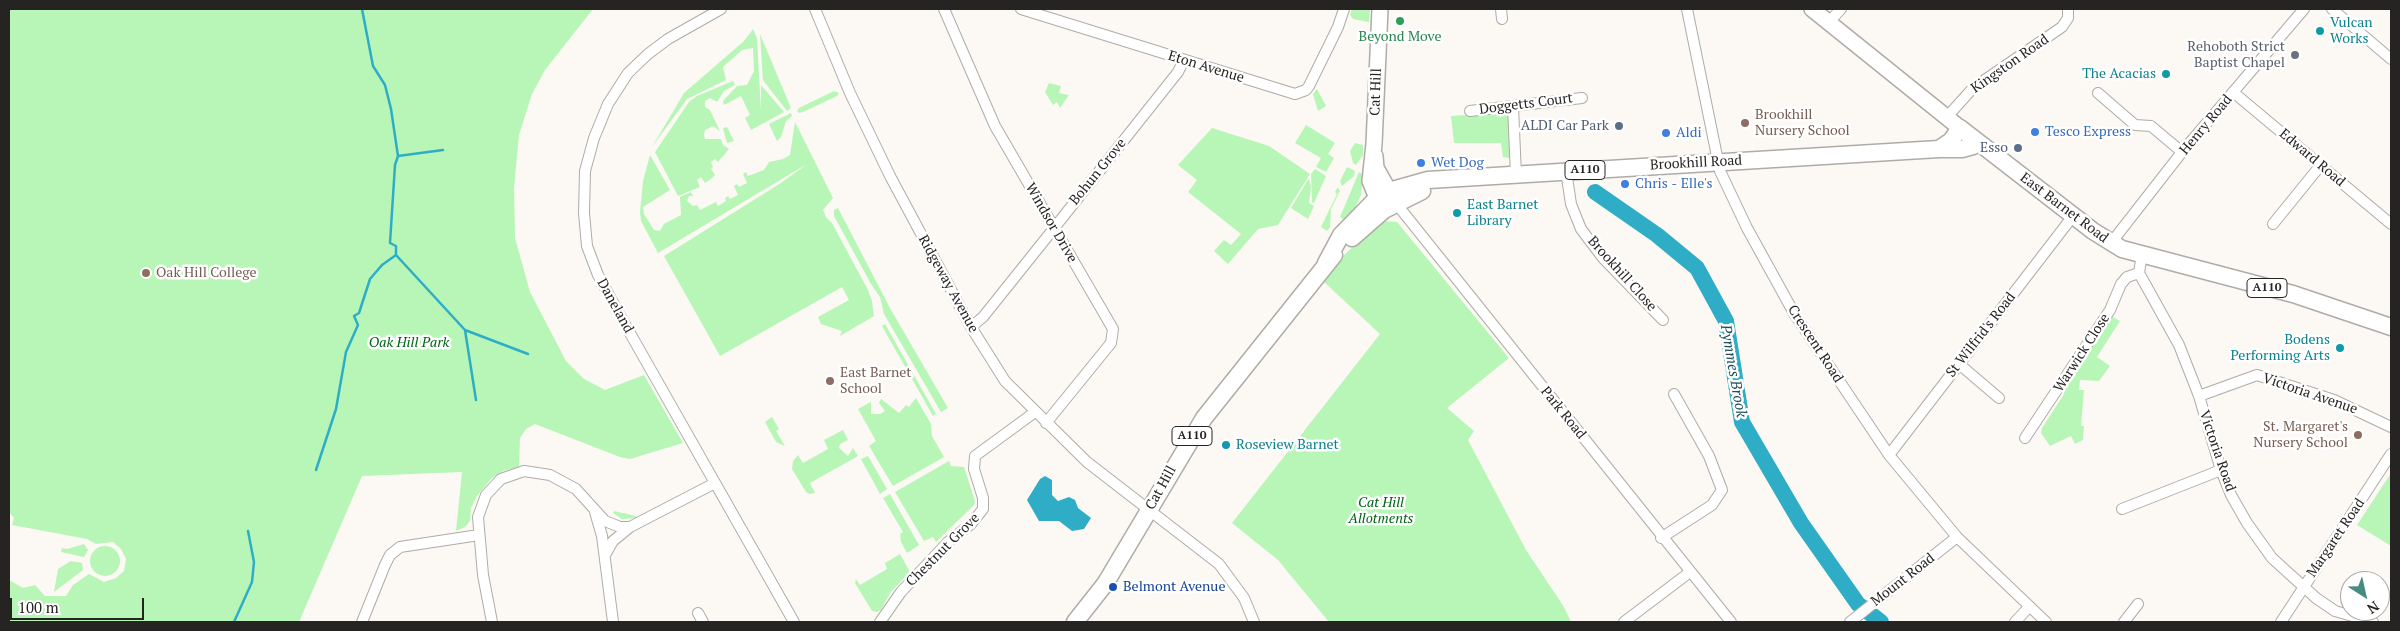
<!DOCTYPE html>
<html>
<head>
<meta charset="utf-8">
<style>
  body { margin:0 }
  #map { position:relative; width:2400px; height:631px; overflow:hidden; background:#fcf8f3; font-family:"PT Serif",serif }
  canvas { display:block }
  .frame { position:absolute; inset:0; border:10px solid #262423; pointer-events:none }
  .north { position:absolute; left:2340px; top:571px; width:50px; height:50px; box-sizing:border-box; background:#fff; border:1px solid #a8a7a7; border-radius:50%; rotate:145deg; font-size:14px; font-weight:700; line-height:20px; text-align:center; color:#262423 }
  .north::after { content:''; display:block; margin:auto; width:18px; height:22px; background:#478c81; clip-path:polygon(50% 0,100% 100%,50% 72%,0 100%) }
  .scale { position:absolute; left:10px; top:598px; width:134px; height:22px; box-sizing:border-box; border:2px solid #262423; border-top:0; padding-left:6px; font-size:15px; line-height:18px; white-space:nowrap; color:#262423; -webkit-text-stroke:4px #fff; paint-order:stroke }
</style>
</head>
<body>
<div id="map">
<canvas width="2400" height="631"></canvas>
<div class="frame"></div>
<div class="north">N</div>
<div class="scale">100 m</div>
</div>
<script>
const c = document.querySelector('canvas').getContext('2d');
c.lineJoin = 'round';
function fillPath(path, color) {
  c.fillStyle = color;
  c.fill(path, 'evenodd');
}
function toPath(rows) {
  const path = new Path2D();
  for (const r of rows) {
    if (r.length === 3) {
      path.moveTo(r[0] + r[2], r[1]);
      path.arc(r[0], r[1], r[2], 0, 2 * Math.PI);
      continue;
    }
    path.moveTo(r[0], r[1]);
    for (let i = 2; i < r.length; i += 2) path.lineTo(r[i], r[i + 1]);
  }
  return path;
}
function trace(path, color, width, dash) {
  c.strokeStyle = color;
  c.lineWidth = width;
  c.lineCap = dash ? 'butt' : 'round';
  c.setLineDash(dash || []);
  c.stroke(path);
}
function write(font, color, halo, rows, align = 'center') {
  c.font = font + ' "PT Serif",serif';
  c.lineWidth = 5;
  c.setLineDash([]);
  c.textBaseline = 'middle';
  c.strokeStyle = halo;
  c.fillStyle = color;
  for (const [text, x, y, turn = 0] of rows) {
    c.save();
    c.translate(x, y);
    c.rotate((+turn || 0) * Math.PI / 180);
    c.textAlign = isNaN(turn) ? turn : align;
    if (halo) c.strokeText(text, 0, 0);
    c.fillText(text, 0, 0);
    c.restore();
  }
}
const green = toPath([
  [9,9,593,9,545,70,532,94,524,119,519,135,514,188,515,238,530,292,566,361,584,379,605,390,644,375,683,443,630,459,620,457,535,424,526,429,520,438,519,467,503,471,491,479,477,496,471,508,470,521,465,527,456,531,462,472,362,476,299,622,9,622,9,580,23,588,35,585,45,596,66,596,73,585,89,574,104,582,116,578,124,571,126,559,121,549,113,542,96,544,87,539,12,525,14,518,9,512],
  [1352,9,1370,9,1369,22,1353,19,1350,15],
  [753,29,757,38,761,111,761,85,784,112,751,130,745,118,750,115,741,96,724,105,723,101,737,86,747,85,754,71,753,48,742,50,723,67,726,80,687,99,652,147,684,93,744,41],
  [760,34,791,108,787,111,763,80],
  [733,81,735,85,724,91,717,102,710,98,705,101,705,107,710,110,720,131,713,126,705,130,704,135,705,139,721,139,723,145,729,149,718,162,715,159,711,162,713,167,711,169,715,175,712,178,705,183,701,177,697,180,700,187,678,196,655,152,689,102,697,96],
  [1049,83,1061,86,1059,93,1069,95,1060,108,1057,102,1053,105,1045,92],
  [1317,89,1326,106,1318,111,1313,94],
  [834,91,839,93,837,96,803,112,799,113,797,111,799,108],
  [1513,112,1516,159,1503,157,1501,143,1454,143,1451,116],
  [791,113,792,116,786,121,781,137,777,141,769,124],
  [795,122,833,198,823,210,826,217,832,223,868,290,872,301,874,316,840,336,842,331,821,324,818,317,849,300,842,287,720,356,664,256,781,183,807,164,658,253,641,221,640,212,643,181,650,155,670,190,643,207,644,214,654,230,660,231,664,224,681,215,680,197,691,192,693,196,689,196,687,201,693,206,697,205,700,210,716,202,718,206,726,201,725,198,728,196,730,199,738,195,734,186,737,184,739,187,747,183,743,174,746,172,748,176,764,170,769,162,783,159,790,155],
  [1306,125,1335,143,1328,154,1334,158,1326,172,1316,167,1321,158,1295,143],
  [727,127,734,141,727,143,723,128],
  [1212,128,1269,146,1310,174,1278,225,1258,229,1228,264,1214,251,1224,240,1231,245,1241,234,1188,192,1197,180,1178,165],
  [1355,143,1363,145,1363,155,1356,165,1353,163,1350,151],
  [1347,167,1355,171,1354,176,1342,186,1340,181],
  [1315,169,1326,176,1314,203,1312,202,1311,174],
  [1359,172,1363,175,1361,195,1355,208,1344,220,1340,217],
  [1309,178,1311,187,1309,203,1314,206,1308,219,1291,208],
  [1338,187,1340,191,1331,209,1330,227,1327,231,1321,227,1337,194,1335,192],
  [838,208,890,308,948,408,941,412,884,314,880,297,871,284,834,216,834,210],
  [1380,221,1397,222,1509,358,1447,408,1474,431,1468,440,1526,550,1564,607,1571,622,1329,622,1278,560,1232,523,1380,334,1323,281,1342,257],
  [2111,316,2120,321,2097,357,2110,366,2099,381,2080,380,2079,390,2084,390,2081,426,2084,426,2083,440,2075,444,2071,436,2050,446,2041,433,2042,428,2064,394,2065,386],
  [885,324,936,414,933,416,882,326],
  [916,398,931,424,932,436,944,457,893,486,869,446,876,441,858,409,871,402,871,414,880,414,885,411,879,403,881,399,899,413,906,405,909,407],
  [772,417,779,429,776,431,785,446,776,442,765,422],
  [843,430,848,440,840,444,839,448,848,456,853,448,858,456,810,483,815,493,809,494,806,492,792,469,793,461,798,455,803,463,828,449,824,440],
  [868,456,887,489,880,494,861,459],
  [949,461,951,466,964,467,975,501,974,505,936,542,933,537,924,541,895,492],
  [2391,473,2391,546,2357,525],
  [890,494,919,545,907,553,901,542,900,534,903,532,883,498],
  [614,511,636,516,637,518,622,519,613,513],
  [84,544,88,550,84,557,61,552,62,548,67,549],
  [105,561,15],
  [900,554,910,572,890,593,881,610,877,612,872,611,855,583,856,579,860,585,887,569,885,563],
  [71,561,82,563,83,570,54,592,58,569]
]);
const water = toPath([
  [1045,476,1052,480,1052,495,1058,501,1069,497,1075,500,1078,508,1091,518,1084,529,1072,531,1059,521,1039,521,1027,500,1040,479]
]);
const stream = toPath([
  [398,156,443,150],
  [396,255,465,330,528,354],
  [465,330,476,400],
  [316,470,336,409,346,352,358,325,354,316,359,313,370,279,382,265,396,255,396,246,390,243,395,165,398,156,391,109,385,85,373,66,362,9],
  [234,622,252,582,254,562,248,531]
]);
const river = toPath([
  [1595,192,1657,235,1697,268,1726,321,1742,422,1801,523,1858,604,1881,622]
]);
const street = toPath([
  [721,9,668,39,648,54,628,73,608,104,594,138,585,171,584,213,587,246,598,275,622,319,794,622],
  [815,9,850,93,890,176,971,327,1005,381,1087,462,1219,564,1244,598,1254,622],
  [944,9,995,126,1113,329,1111,343,1046,423],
  [1021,9,1295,94,1306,90,1309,86,1338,27,1344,9],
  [1501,9,1502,19],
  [1687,9,1720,171,1747,228,1795,315,1889,455,1957,537,2046,622],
  [2332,9,2391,59],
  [1829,22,1841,9],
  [2233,92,2391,224],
  [2098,93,2135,125,2151,126,2182,152],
  [1513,107,1516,175],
  [1470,111,1582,98],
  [1946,118,1973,88,2062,27,2068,18,2068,9],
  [1566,171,1571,204,1581,229,1603,258,1663,320],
  [1395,202,1731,622],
  [2273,224,2320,166],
  [2111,243,2182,152,2304,9],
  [2142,254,2139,273,2179,345,2199,396,2221,470,2231,495,2247,523,2272,558,2316,598,2335,611,2373,622],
  [971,327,983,317,1051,232,1178,72,1184,60],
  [1959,364,1999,398],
  [2199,396,2257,375,2334,400,2391,427],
  [2025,438,2110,310,2121,284,2127,277,2139,273],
  [1889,455,2073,216],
  [2122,509,2221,470],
  [595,512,602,536,613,622],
  [1661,538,1712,505,1722,490,1709,456,1674,394],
  [605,555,613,541,630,527],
  [698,613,703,622],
  [362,622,385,565,390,555,400,547,479,535],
  [492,622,483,575,478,517,486,495,501,479,524,471,550,475,576,489,605,521,620,527,630,527,715,483],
  [880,622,901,592,948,542,971,524,983,509,983,498,974,469,975,456,1035,412],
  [1624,622,1690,572],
  [1850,622,1957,537],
  [2015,622,2029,607],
  [2124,622,2138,604],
  [2281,622,2391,454]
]);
const secondary = toPath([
  [1380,9,1374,144,1370,181,1377,198,1389,201],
  [1812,9,1960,128],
  [1375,156,1376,168,1394,200]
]);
const primary = toPath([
  [1939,149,1951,141,1960,128,2093,231,2122,249,2293,294,2391,327],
  [1352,238,1384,210,1422,191],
  [1326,263,1341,235,1377,198,1389,191,1428,180,1939,149,1962,149,1973,146,1977,142],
  [1075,622,1105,584,1204,418,1334,255]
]);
const markers = [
  [1400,21,5,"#2e9e5b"],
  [2320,31,5,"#0f9aa8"],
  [2295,55,5,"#6b7280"],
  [2166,74,5,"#0f9aa8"],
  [1745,123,5,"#8d6e63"],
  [1619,126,5,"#5c6f8a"],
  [2035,132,5,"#3f7fe0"],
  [1666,133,5,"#3f7fe0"],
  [2018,148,5,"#5c6f8a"],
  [1421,163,5,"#3f7fe0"],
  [1625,184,5,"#3f7fe0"],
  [1457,213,5,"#0f9aa8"],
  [146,273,5,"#8d6e63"],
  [2340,348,5,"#0f9aa8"],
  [830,381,5,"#8d6e63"],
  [2358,435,5,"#8d6e63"],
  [1226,445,5,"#0f9aa8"],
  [1113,587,5,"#1a4fb4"]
];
const shields = [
  [1585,170,40],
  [2267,288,40],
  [1192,436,40]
];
const shieldNames = [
  ["A110",1585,170],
  ["A110",2267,288],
  ["A110",1192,436]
];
const cultureNames = [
  ["Vulcan",2330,23],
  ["Works",2330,39],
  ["The Acacias",2156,74,"right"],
  ["East Barnet",1467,205],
  ["Library",1467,221],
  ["Bodens",2330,340,"right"],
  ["Performing Arts",2330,356,"right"],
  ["Roseview Barnet",1236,445]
];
const leisureNames = [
  ["Beyond Move",1400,37]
];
const worshipNames = [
  ["Rehoboth Strict",2285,47],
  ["Baptist Chapel",2285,63]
];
const streetNames = [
  ["Kingston Road",2010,64,-35],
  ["Eton Avenue",1206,67,17],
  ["Cat Hill",1376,92,-88],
  ["Doggetts Court",1526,104,-7],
  ["Henry Road",2206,125,-50],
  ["Edward Road",2312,158,40],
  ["Brookhill Road",1696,163,-3],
  ["Bohun Grove",1098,172,-51],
  ["East Barnet Road",2064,208,37],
  ["Windsor Drive",1051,223,60],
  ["Brookhill Close",1622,274,48],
  ["Ridgeway Avenue",948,284,61],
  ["Daneland",615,306,61],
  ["St Wilfrid's Road",1981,335,-52],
  ["Crescent Road",1815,344,57],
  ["Warwick Close",2082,353,-57],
  ["Victoria Avenue",2310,394,19],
  ["Park Road",1563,413,51],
  ["Victoria Road",2217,451,71],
  ["Cat Hill",1161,488,-61],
  ["Margaret Road",2336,538,-56],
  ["Chestnut Grove",943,550,-45],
  ["Mount Road",1903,580,-38]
];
const educationNames = [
  ["Brookhill",1755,115],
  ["Nursery School",1755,131],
  ["Oak Hill College",156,273],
  ["East Barnet",840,373],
  ["School",840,389],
  ["St. Margaret's",2348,427,"right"],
  ["Nursery School",2348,443,"right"]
];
const serviceNames = [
  ["ALDI Car Park",1609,126],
  ["Esso",2008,148]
];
const shopNames = [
  ["Tesco Express",2045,132],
  ["Aldi",1676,133],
  ["Wet Dog",1431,163],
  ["Chris - Elle's",1635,184]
];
const parkNames = [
  ["Oak Hill Park",409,343],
  ["Cat Hill",1381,503],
  ["Allotments",1381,519]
];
const transitNames = [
  ["Belmont Avenue",1123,587]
];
const waterNames = [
  ["Pymmes Brook",1733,371,80]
];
fillPath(green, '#b7f6b7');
fillPath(water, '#30adc6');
trace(stream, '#30adc6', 2.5);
trace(river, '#30adc6', 16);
trace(street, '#afaca7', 12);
trace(secondary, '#afaca7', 18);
trace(primary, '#afaca7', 19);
trace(street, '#fff', 10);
trace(secondary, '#fff', 15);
trace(primary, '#fff', 16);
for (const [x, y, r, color] of markers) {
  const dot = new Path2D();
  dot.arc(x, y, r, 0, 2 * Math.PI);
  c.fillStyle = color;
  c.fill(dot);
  trace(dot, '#fff', 2);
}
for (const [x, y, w] of shields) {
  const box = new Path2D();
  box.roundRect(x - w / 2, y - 9.5, w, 19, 4);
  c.fillStyle = '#fff';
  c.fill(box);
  trace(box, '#262423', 1);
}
write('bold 12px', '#262423', null, shieldNames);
write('14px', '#0d838f', '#fff', cultureNames, 'left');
write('14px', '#27864d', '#fff', leisureNames);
write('14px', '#5b616d', '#fff', worshipNames, 'right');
write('14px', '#262423', '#fff', streetNames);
write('14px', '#785e54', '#fff', educationNames, 'left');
write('14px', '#4e5e75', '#fff', serviceNames, 'right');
write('14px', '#366cbe', '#fff', shopNames, 'left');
write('italic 14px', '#006516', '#fff', parkNames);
write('14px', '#164399', '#fff', transitNames, 'left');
write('italic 15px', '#1e505b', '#fff', waterNames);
</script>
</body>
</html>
